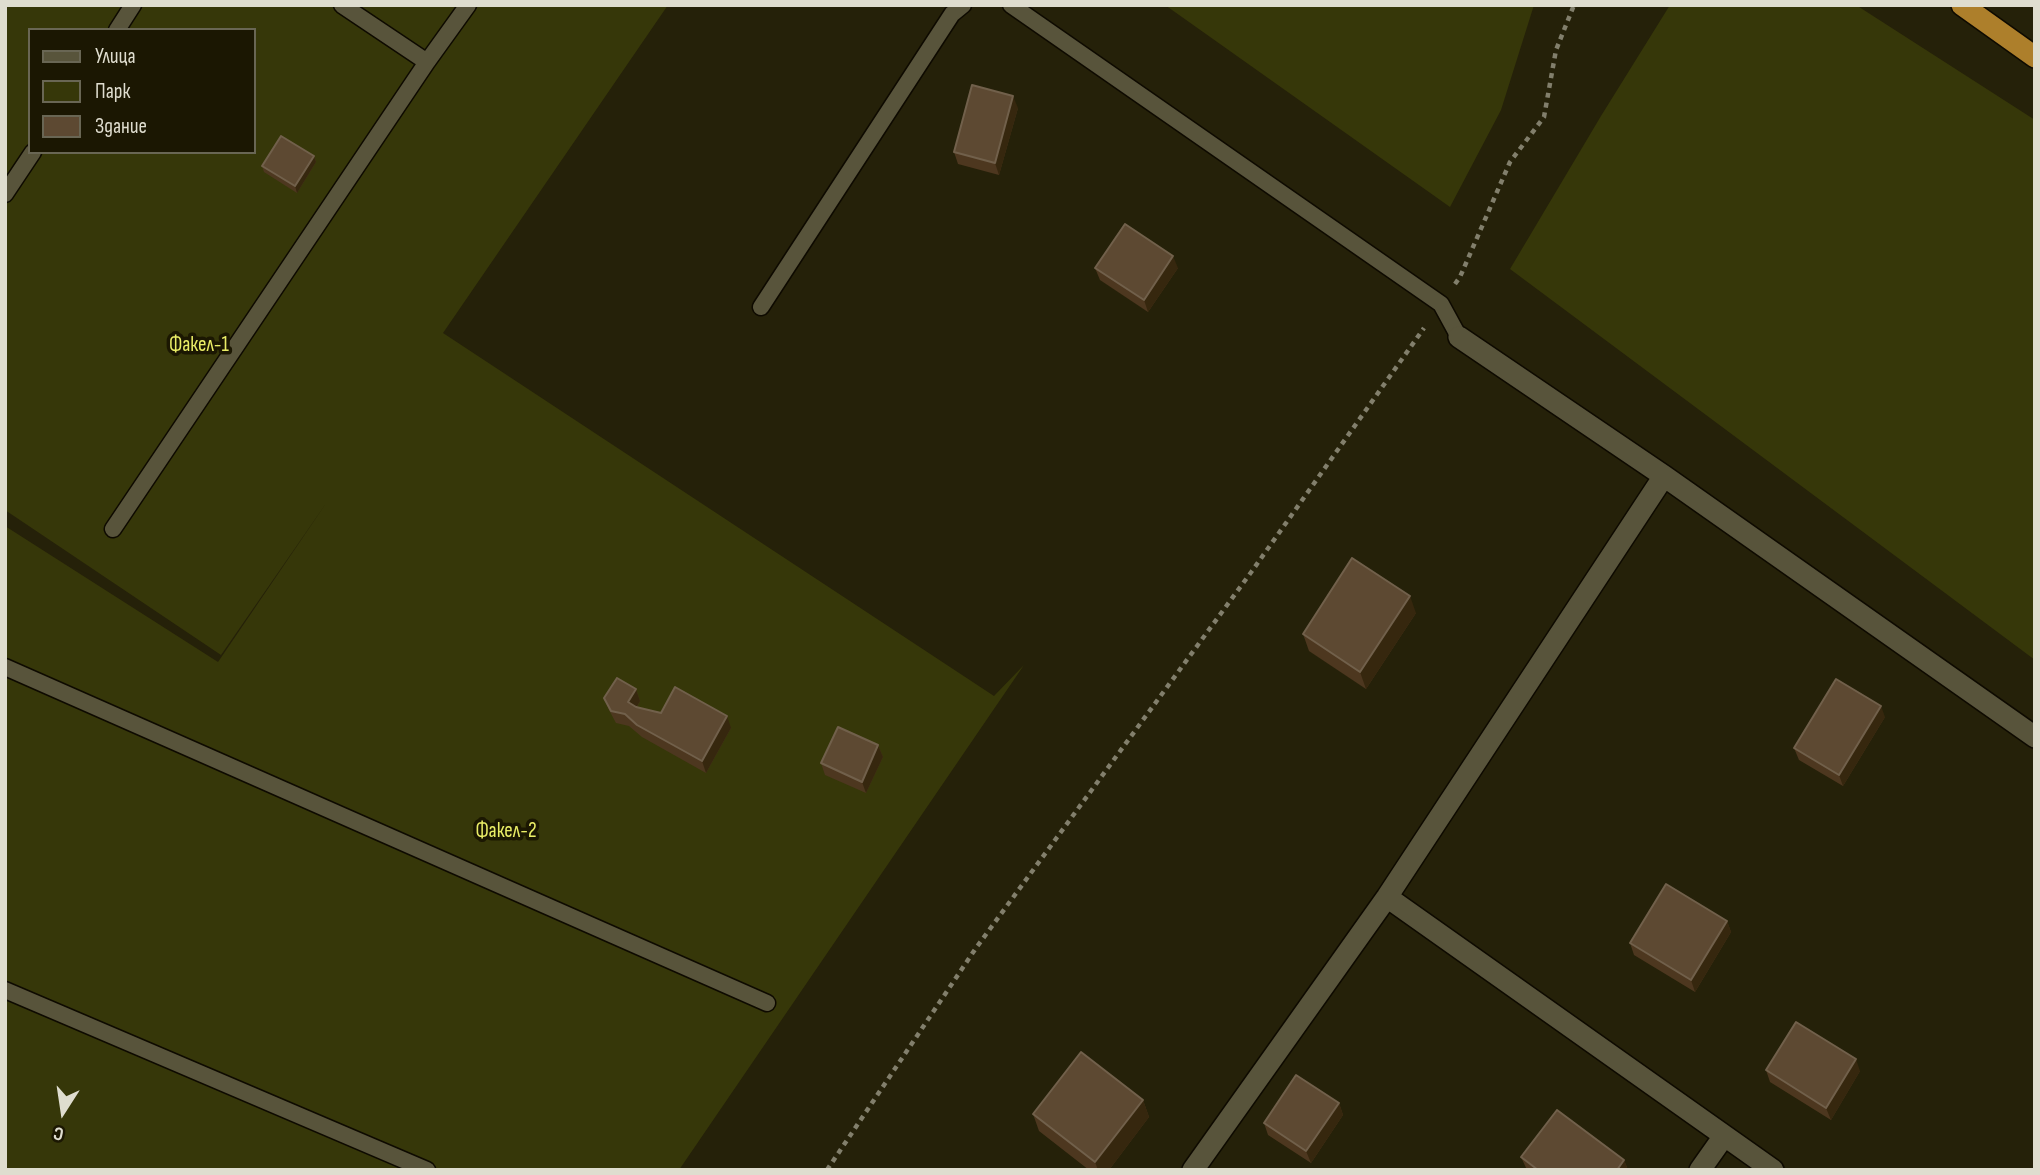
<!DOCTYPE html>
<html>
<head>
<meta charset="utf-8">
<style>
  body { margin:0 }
  #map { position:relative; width:2040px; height:1175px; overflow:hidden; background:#252109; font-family:"Sofia Sans Condensed",sans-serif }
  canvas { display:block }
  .frame { position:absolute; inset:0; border:7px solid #dfddcf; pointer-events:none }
  .legend { position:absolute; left:28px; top:28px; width:228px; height:126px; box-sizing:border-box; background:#1b1702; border:2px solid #696654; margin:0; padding:9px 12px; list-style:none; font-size:21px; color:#dfddcf }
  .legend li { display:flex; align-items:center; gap:14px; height:35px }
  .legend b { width:35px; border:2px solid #696654 }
  .north { position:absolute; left:28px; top:1077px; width:70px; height:70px; -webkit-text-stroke:5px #1b1702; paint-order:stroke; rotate:192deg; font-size:19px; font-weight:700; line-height:28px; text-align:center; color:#dfddcf }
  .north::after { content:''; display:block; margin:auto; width:24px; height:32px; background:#dfddcf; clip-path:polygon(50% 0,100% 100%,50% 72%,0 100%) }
</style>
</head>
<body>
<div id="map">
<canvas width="2040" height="1175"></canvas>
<div class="frame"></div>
<ul class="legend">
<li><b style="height:9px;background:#58543b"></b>Улица</li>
<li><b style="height:19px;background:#363709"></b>Парк</li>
<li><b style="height:19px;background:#5d4932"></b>Здание</li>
</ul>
<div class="north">С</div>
</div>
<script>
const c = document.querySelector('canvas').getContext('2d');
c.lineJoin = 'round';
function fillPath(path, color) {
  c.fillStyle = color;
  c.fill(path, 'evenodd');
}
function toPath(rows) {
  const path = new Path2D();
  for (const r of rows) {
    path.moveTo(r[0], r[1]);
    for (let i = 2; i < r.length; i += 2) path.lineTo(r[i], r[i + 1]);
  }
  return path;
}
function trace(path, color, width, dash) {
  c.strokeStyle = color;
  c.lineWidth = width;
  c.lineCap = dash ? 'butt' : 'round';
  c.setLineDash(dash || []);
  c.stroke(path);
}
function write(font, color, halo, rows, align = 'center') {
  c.font = font + ' "Sofia Sans Condensed",sans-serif';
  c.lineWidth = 7;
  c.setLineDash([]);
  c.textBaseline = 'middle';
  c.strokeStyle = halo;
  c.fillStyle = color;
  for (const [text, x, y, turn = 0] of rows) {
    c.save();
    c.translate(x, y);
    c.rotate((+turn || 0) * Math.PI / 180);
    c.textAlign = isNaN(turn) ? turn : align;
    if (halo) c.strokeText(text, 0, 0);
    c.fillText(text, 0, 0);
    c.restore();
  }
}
const green = toPath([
  [5,5,668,5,443,333,994,696,1024,665,679,1170,5,1170,5,526,218,662,327,502,221,655,5,510],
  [30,30,254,30,254,152,30,152],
  [1165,5,1534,5,1501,110,1450,207],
  [1670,5,1856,5,2035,120,2035,660,1510,269,1601,116]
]);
const path = toPath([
  [1455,284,1460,277,1510,162,1544,117,1556,50,1574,5],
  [827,1170,976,948,1252,571,1424,328]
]);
const service = toPath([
  [342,5,427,62],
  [1011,5,1441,304,1459,337],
  [117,30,133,5],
  [5,194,33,152],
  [761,307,952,14,963,5],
  [113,529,427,62,468,5],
  [5,667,767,1003],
  [5,990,427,1170]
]);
const minor = toPath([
  [1459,337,1664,476,2035,737],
  [1387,897,1773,1170],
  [1193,1170,1387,897,1664,476],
  [1700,1170,1724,1136]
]);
const trunk = toPath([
  [1962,5,2035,57]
]);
const wall = toPath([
  [1018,108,999,175,958,164,954,152],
  [314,156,316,162,297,193,264,172,262,166],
  [1095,268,1178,268,1148,312,1100,280],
  [1416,613,1366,689,1309,651,1303,634],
  [636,689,640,701,637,707,731,728,706,773,642,737,629,726,616,723,609,710,604,698],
  [1885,717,1843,786,1799,760,1794,748],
  [878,745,883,757,866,793,825,775,821,763],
  [1727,921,1731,932,1695,992,1634,955,1630,943],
  [1766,1070,1860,1071,1831,1120,1770,1082],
  [1143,1100,1149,1117,1109,1170,1089,1170,1039,1131,1033,1114],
  [1339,1103,1343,1115,1311,1163,1268,1135,1264,1123],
  [1521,1157,1624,1160,1628,1170,1527,1170]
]);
const shadedWall = toPath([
  [1013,96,1018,108,999,175,995,163],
  [314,156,316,162,297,193,295,186],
  [1173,256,1178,268,1148,312,1144,300],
  [1410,596,1416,613,1366,689,1360,672],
  [636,689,640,701,633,714,628,702],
  [1881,706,1885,717,1843,786,1839,775],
  [727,716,731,728,706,773,702,761],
  [878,745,883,757,866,793,862,782],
  [1727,921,1731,932,1695,992,1691,980],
  [1856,1059,1860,1071,1831,1120,1826,1108],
  [1143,1100,1149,1117,1109,1170,1098,1170,1095,1162],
  [1339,1103,1343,1115,1311,1163,1306,1151],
  [1624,1160,1628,1170,1617,1170]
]);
const building = toPath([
  [972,85,1013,96,995,163,954,152,972,85],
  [281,136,314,156,295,186,262,166,281,136],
  [1125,224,1173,256,1144,300,1095,268,1125,224],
  [1352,558,1410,596,1360,672,1303,634,1352,558],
  [617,678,636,689,628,702,636,707,661,713,675,687,727,716,702,761,637,725,625,714,611,711,604,698,617,678],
  [1836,679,1881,706,1839,775,1794,748,1836,679],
  [838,727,878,745,862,782,821,763,838,727],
  [1666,884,1727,921,1691,980,1630,943,1666,884],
  [1796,1022,1856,1059,1826,1108,1766,1070,1796,1022],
  [1081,1052,1143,1100,1095,1162,1033,1114,1081,1052],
  [1296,1075,1339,1103,1306,1151,1264,1123,1296,1075],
  [1557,1110,1624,1160,1617,1170,1538,1170,1521,1157,1557,1110]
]);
const parkNames = [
  ["Факел-1",199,346],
  ["Факел-2",506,832]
];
fillPath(green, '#363709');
trace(service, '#0e0a00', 19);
trace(minor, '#0e0a00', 24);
trace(trunk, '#0e0a00', 24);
trace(path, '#827f6c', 4.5, [5, 5]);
trace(service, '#58543b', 16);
trace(minor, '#58543b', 21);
trace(trunk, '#ad7f2b', 21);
fillPath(wall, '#4d371f');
fillPath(shadedWall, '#36270e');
fillPath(building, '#5d4932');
trace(building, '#71604b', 2);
write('21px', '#eaed66', '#1b1702', parkNames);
</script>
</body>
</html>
